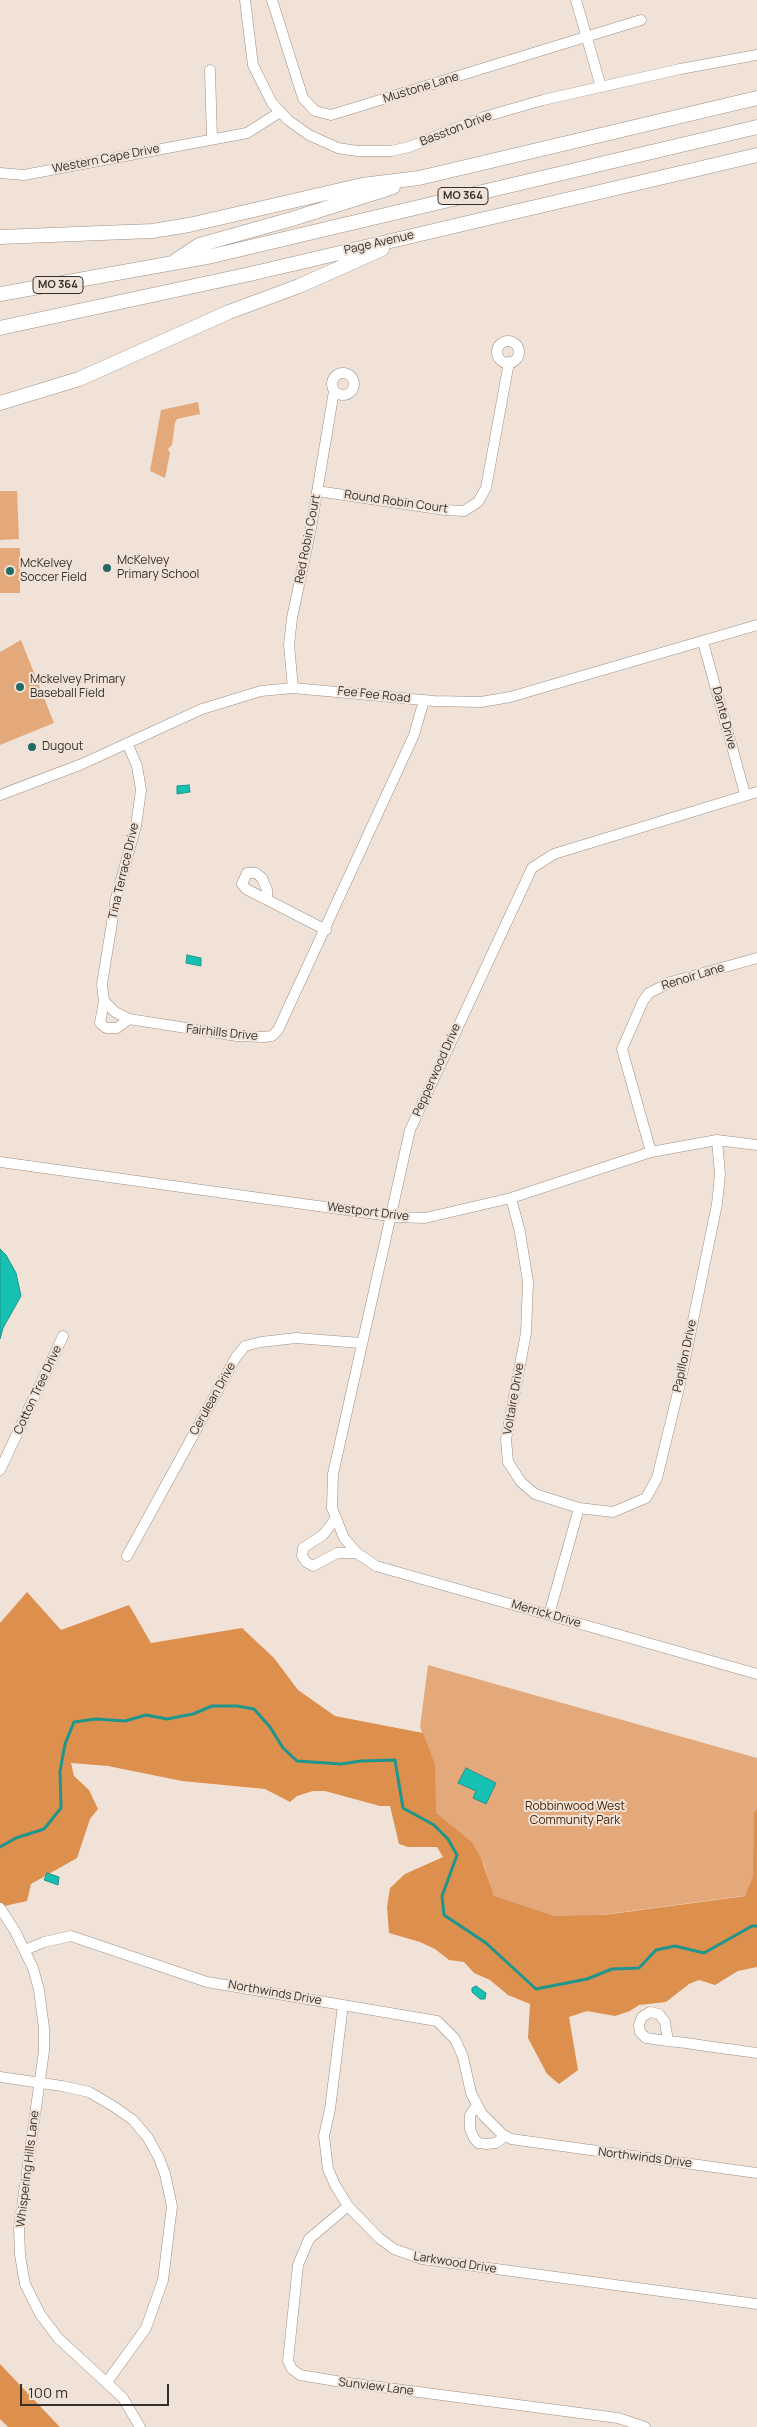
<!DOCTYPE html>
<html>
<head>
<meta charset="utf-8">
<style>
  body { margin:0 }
  #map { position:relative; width:757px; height:2427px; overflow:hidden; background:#f1e2d7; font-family:Manrope,sans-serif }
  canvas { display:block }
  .scale { position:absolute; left:20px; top:2384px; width:149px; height:22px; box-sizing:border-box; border:2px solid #35302c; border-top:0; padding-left:6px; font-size:15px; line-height:18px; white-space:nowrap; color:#35302c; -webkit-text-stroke:4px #f1e2d7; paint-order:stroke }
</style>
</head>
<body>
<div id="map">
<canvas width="757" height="2427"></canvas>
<div class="scale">100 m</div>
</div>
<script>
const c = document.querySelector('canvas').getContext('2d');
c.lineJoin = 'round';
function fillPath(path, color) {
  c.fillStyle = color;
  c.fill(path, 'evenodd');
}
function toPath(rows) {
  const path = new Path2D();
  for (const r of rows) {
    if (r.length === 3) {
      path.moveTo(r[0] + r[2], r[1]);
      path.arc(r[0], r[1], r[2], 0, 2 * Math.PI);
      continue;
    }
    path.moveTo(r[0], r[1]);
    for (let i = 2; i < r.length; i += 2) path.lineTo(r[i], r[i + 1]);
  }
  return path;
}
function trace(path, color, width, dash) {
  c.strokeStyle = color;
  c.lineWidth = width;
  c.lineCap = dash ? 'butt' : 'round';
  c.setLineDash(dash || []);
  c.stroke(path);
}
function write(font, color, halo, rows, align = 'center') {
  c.font = font + ' Manrope,sans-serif';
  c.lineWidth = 4;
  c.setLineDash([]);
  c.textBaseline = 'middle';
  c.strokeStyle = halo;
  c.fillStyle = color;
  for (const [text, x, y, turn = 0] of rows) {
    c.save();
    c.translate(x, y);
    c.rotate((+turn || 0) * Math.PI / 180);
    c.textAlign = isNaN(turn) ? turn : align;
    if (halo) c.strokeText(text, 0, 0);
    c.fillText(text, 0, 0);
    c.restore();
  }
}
const green = toPath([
  [198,402,200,414,177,419,175,423,172,445,168,449,170,453,165,478,150,471,161,410],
  [0,491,17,491,19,539,0,540],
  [0,548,20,548,20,593,0,593],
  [21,640,54,723,0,745,0,652],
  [428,1665,757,1758,757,1894,572,1919,538,1914,500,1917,484,1864,473,1843,440,1818,428,1803,435,1764,420,1727]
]);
const forest = toPath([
  [27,1592,61,1630,129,1605,151,1643,242,1628,274,1658,298,1690,335,1716,423,1733,435,1764,436,1813,473,1843,482,1860,494,1896,554,1916,604,1915,745,1896,753,1877,754,1814,757,1809,757,1967,738,1971,715,1985,699,1980,689,1984,666,2002,639,2005,630,2011,615,2016,587,2011,569,2017,578,2070,559,2084,547,2074,528,2038,530,2004,508,1995,490,1980,474,1973,464,1962,449,1960,435,1949,420,1942,389,1933,387,1907,390,1888,405,1874,443,1857,437,1847,408,1847,399,1844,390,1806,380,1806,325,1791,313,1791,297,1796,290,1802,265,1789,182,1781,108,1766,71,1763,74,1776,89,1790,98,1809,90,1819,77,1858,31,1884,27,1901,0,1907,0,1623],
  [0,2364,57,2424,60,2427,8,2427,0,2419]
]);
const water = toPath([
  [189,785,190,792,177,794,177,786,189,785],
  [187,955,201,958,201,966,186,963,187,955],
  [0,1249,6,1255,16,1273,21,1296,3,1328,0,1339,0,1249],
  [466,1768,496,1783,486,1804,473,1798,476,1791,458,1783,466,1768],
  [47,1873,59,1877,58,1885,44,1880,47,1873],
  [476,1986,486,1993,485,1999,480,1999,472,1992,472,1988,476,1986]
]);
const stream = toPath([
  [0,1847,16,1838,44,1829,61,1808,60,1771,65,1744,74,1722,96,1719,125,1721,146,1715,167,1719,193,1714,212,1706,237,1706,254,1709,270,1727,283,1748,297,1761,341,1764,361,1761,395,1760,403,1808,434,1825,448,1839,457,1855,442,1896,444,1915,486,1943,536,1989,587,1979,612,1969,639,1968,656,1950,675,1946,704,1953,752,1926,757,1926]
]);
const minor = toPath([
  [245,0,253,65,272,103,288,120,309,135,338,148,357,151,391,151,409,147,484,117,543,100,680,69,757,55],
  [272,0,303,98,315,111,331,115,641,20],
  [576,0,601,87],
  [210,70,212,139],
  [0,173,24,175,247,133,280,112],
  [508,352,11],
  [343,384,11],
  [317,491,445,510,464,511,478,502,486,488,509,362],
  [703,642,745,794],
  [293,688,289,645,292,618,311,528,334,391],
  [127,743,137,766,141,790,136,826,116,898,102,984,104,1001,115,1012,129,1019,237,1036,264,1037,272,1036,278,1030,414,735,424,700],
  [757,792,554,854,532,868,410,1130,333,1474,332,1508,344,1538,357,1553,376,1566,757,1674],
  [0,795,82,764,202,709,261,691,293,688,434,701,481,702,510,697,757,625],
  [267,900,267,890,262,878,256,873,247,873,242,884,246,889,326,930],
  [104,1001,100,1023,106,1028,117,1028,129,1019],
  [651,1152,622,1049,643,1001,649,993,671,982,757,958],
  [0,1162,397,1217,425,1218,511,1198,651,1152,717,1140,757,1145],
  [511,1198,520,1232,528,1282,526,1333,506,1439,508,1462,521,1482,535,1494,579,1508,613,1512,646,1498,657,1478,680,1384,717,1204,720,1174,717,1140],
  [0,1470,63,1336],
  [336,1518,323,1535,303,1548,302,1556,306,1562,313,1566,337,1553,357,1553],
  [127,1556,236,1357,245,1346,261,1342,296,1338,361,1343],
  [549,1615,579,1508],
  [0,1908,15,1931,33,1968,39,1990,44,2028,44,2051,19,2228,20,2255,25,2284,40,2314,58,2338,123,2398,140,2427],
  [25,1950,44,1942,71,1936,207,1982,437,2021,455,2039,463,2057,471,2093,482,2114,502,2134,511,2139,757,2173],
  [343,2005,330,2109,324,2136,328,2169,335,2185,348,2206,379,2238,394,2249,422,2259,757,2304],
  [668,2041,665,2022,659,2014,650,2012,642,2017,639,2025,640,2032,646,2038,668,2041,686,2043,713,2047,736,2050,757,2053],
  [0,2077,62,2086,89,2092,113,2106,133,2120,148,2138,159,2158,165,2174,172,2206,163,2280,146,2328,107,2382],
  [477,2105,470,2115,470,2129,474,2138,478,2143,487,2144,496,2143,505,2136],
  [348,2206,309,2239,298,2265,288,2361,292,2369,300,2375,342,2382,618,2418,645,2427]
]);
const highway = toPath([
  [0,237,152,231,189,225,362,185,419,178,757,98],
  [175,261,199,245,292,219,393,187],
  [0,294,212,256,757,127],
  [0,328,250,274,757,155],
  [0,403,79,379,229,312,299,286,382,249]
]);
const markers = [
  [107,568,5,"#226b65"],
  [10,571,5,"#226b65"],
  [20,687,5,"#226b65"],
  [32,747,5,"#226b65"]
];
const shields = [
  [463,196,50],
  [58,285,50]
];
const shieldNames = [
  ["MO 364",463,196],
  ["MO 364",58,285]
];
const streetNames = [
  ["Mustone Lane",421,88,-17],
  ["Basston Drive",456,129,-21],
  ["Western Cape Drive",106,159,-11],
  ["Page Avenue",379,243,-13],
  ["Round Robin Court",396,502,8],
  ["Red Robin Court",308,539,-79],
  ["Fee Fee Road",374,695,6],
  ["Dante Drive",724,718,75],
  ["Tina Terrace Drive",124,871,-77],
  ["Renoir Lane",693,977,-17],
  ["Fairhills Drive",222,1033,6],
  ["Pepperwood Drive",437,1070,-66],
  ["Westport Drive",368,1212,7],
  ["Papillon Drive",685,1356,-78],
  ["Cotton Tree Drive",38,1390,-65],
  ["Cerulean Drive",213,1399,-61],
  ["Voltaire Drive",514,1399,-80],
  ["Merrick Drive",546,1614,16],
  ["Northwinds Drive",275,1993,10],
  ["Northwinds Drive",645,2158,7],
  ["Whispering Hills Lane",28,2169,-83],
  ["Larkwood Drive",455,2263,9],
  ["Sunview Lane",376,2387,7]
];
const poiNames = [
  ["McKelvey",117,561],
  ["Primary School",117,575],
  ["McKelvey",20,564],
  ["Soccer Field",20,578],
  ["Mckelvey Primary",30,680],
  ["Baseball Field",30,694],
  ["Dugout",42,747]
];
const parkNames = [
  ["Robbinwood West",575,1807],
  ["Community Park",575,1821]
];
fillPath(green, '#e4a97b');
fillPath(forest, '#dd8f4e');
fillPath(water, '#16c1b4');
trace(water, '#1f968b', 1);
trace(stream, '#1f968b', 3);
trace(minor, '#9c8f85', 11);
trace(highway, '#9c8f85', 15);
trace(minor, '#fff', 10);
trace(highway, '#fff', 14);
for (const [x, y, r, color] of markers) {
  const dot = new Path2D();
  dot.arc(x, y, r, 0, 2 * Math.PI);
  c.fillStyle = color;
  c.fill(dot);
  trace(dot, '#f1e2d7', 2);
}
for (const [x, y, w] of shields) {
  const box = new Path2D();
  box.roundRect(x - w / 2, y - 8.5, w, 17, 4);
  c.fillStyle = '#f1e2d7';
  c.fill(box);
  trace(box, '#35302c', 1);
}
write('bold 11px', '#35302c', null, shieldNames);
write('12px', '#35302c', '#f1e2d7', streetNames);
write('12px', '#35302c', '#f1e2d7', poiNames, 'left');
write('12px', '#46260a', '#f1e2d7', parkNames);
</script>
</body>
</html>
